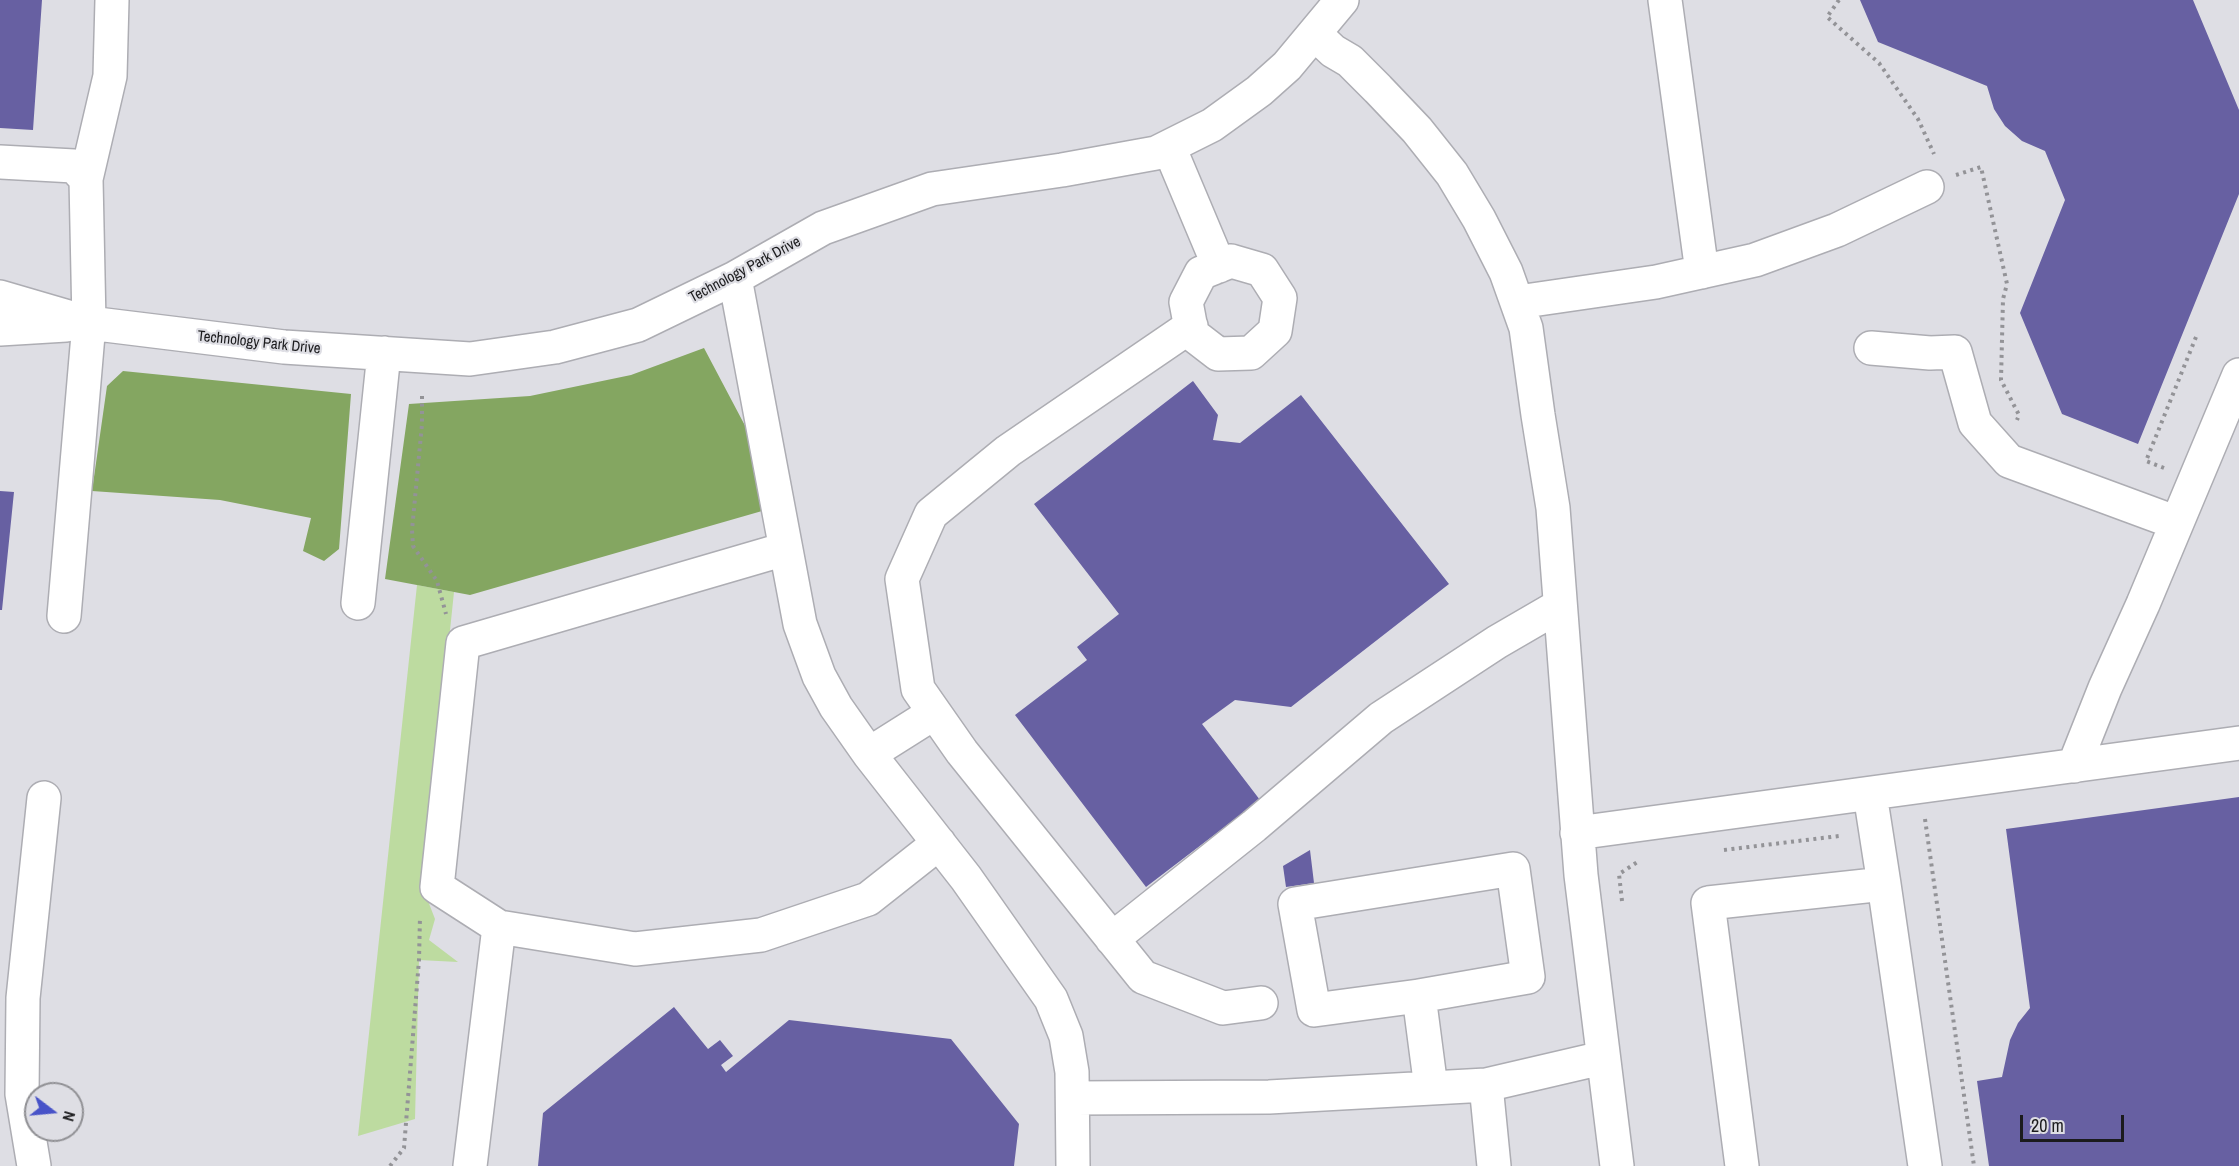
<!DOCTYPE html>
<html>
<head>
<meta charset="utf-8">
<style>
  body { margin:0 }
  #map { position:relative; width:2239px; height:1166px; overflow:hidden; background:#dedee4; font-family:"Archivo Narrow",sans-serif }
  canvas { display:block }
  .north { position:absolute; left:24px; top:1082px; width:60px; height:60px; box-sizing:border-box; background:#dedee4; border:2px solid #909094; border-radius:50%; rotate:106deg; font-size:16px; font-weight:700; line-height:24px; text-align:center; color:#1b1b1d }
  .north::after { content:''; display:block; margin:auto; width:21px; height:27px; background:#4853c8; clip-path:polygon(50% 0,100% 100%,50% 72%,0 100%) }
  .scale { position:absolute; left:2020px; top:1115px; width:104px; height:27px; box-sizing:border-box; border:3px solid #1b1b1d; border-top:0; padding-left:8px; font-size:18px; line-height:21px; white-space:nowrap; color:#1b1b1d; -webkit-text-stroke:4px #dedee4; paint-order:stroke }
</style>
</head>
<body>
<div id="map">
<canvas width="2239" height="1166"></canvas>
<div class="north">N</div>
<div class="scale">20 m</div>
</div>
<script>
const c = document.querySelector('canvas').getContext('2d');
c.lineJoin = 'round';
function fillPath(path, color) {
  c.fillStyle = color;
  c.fill(path, 'evenodd');
}
function toPath(rows) {
  const path = new Path2D();
  for (const r of rows) {
    path.moveTo(r[0], r[1]);
    for (let i = 2; i < r.length; i += 2) path.lineTo(r[i], r[i + 1]);
  }
  return path;
}
function trace(path, color, width, dash) {
  c.strokeStyle = color;
  c.lineWidth = width;
  c.lineCap = dash ? 'butt' : 'round';
  c.setLineDash(dash || []);
  c.stroke(path);
}
function write(font, color, halo, rows, align = 'center') {
  c.font = font + ' "Archivo Narrow",sans-serif';
  c.lineWidth = 4.5;
  c.setLineDash([]);
  c.textBaseline = 'middle';
  c.strokeStyle = halo;
  c.fillStyle = color;
  for (const [text, x, y, turn = 0] of rows) {
    c.save();
    c.translate(x, y);
    c.rotate((+turn || 0) * Math.PI / 180);
    c.textAlign = isNaN(turn) ? turn : align;
    if (halo) c.strokeText(text, 0, 0);
    c.fillText(text, 0, 0);
    c.restore();
  }
}
const green = toPath([
  [417,585,454,592,423,888,435,919,429,940,458,962,419,960,415,1119,358,1136]
]);
const forest = toPath([
  [704,348,751,437,762,511,470,595,385,579,409,404,530,396,631,375],
  [123,371,351,394,339,549,324,561,303,551,311,518,220,500,92,491,107,386]
]);
const building = toPath([
  [0,0,42,0,33,130,0,128],
  [1860,0,2193,0,2239,110,2239,194,2138,444,2062,414,2020,313,2065,200,2045,151,2022,141,2005,126,1994,109,1987,86,1878,42],
  [1193,381,1218,415,1213,440,1240,443,1301,395,1449,584,1291,707,1235,700,1202,724,1260,800,1146,887,1015,715,1087,660,1077,647,1119,614,1034,504],
  [0,491,14,492,2,610,0,610],
  [2239,797,2239,1166,1989,1166,1977,1081,2002,1077,2010,1040,2018,1023,2030,1008,2006,829],
  [1310,850,1314,883,1286,887,1283,866],
  [674,1007,708,1049,720,1040,733,1056,721,1065,726,1072,789,1020,951,1039,1019,1124,1014,1166,538,1166,543,1113]
]);
const path = toPath([
  [1839,0,1827,17,1879,63,1918,119,1934,154],
  [1956,175,1981,167,2007,284,2003,299,2001,380,2019,415,2017,420],
  [422,396,422,424,412,530,413,546,437,581,446,614],
  [2164,468,2146,461,2196,337],
  [1925,819,1974,1166],
  [1724,850,1839,836],
  [1622,901,1619,874,1639,861],
  [390,1166,404,1148,419,960,420,917]
]);
const minor = toPath([
  [1665,0,1702,272],
  [1315,34,1333,51,1350,61,1378,89,1417,130,1452,174,1479,219,1506,272,1526,328,1538,415,1553,508,1581,875,1617,1166],
  [1169,147,1219,266],
  [0,162,74,166,86,179,89,323,64,616],
  [86,179,110,76,112,0],
  [1231,261,1262,270,1280,298,1275,331,1251,353,1218,354,1192,334,1186,302,1201,273,1231,261],
  [735,278,800,624,819,676,836,707,869,754,966,878,1051,999,1066,1036,1072,1072,1073,1166],
  [0,297,89,323,284,347,470,359,555,347,638,325,735,278,823,228,932,189,1062,170,1156,153,1212,125,1259,91,1287,66,1342,0],
  [1518,302,1656,282,1755,260,1837,230,1927,187],
  [1191,326,1008,451,931,514,902,579,918,689,962,752,1143,977,1223,1008,1261,1003],
  [0,329,66,325],
  [1871,348,1930,353,1955,352,1975,423,2009,461,2177,523],
  [358,603,384,353],
  [869,754,934,713],
  [2074,766,2105,688,2143,604,2239,375],
  [1577,833,2239,743],
  [1884,884,1925,1166],
  [499,927,635,949,761,935,868,899,939,843],
  [1112,939,1254,826,1381,718,1497,642,1559,606],
  [1419,996,1528,977,1513,869,1295,904,1314,1010,1419,996,1431,1088],
  [1486,1085,1494,1166],
  [1074,1098,1269,1097,1486,1085,1602,1058],
  [34,1166,22,1094,23,998,44,798],
  [470,1166,499,927,437,887,463,643,785,549],
  [1742,1166,1708,903,1884,884,1870,794]
]);
const streetNames = [
  ["Technology Park Drive",745,270,-28],
  ["Technology Park Drive",259,343,6]
];
fillPath(green, '#bddba0');
fillPath(forest, '#84a661');
fillPath(building, '#6760a2');
trace(minor, '#adadb3', 36);
trace(path, '#939397', 4, [3, 4.5]);
trace(minor, '#fff', 33);
write('15px', '#1b1b1d', '#dedee4', streetNames);
</script>
</body>
</html>
